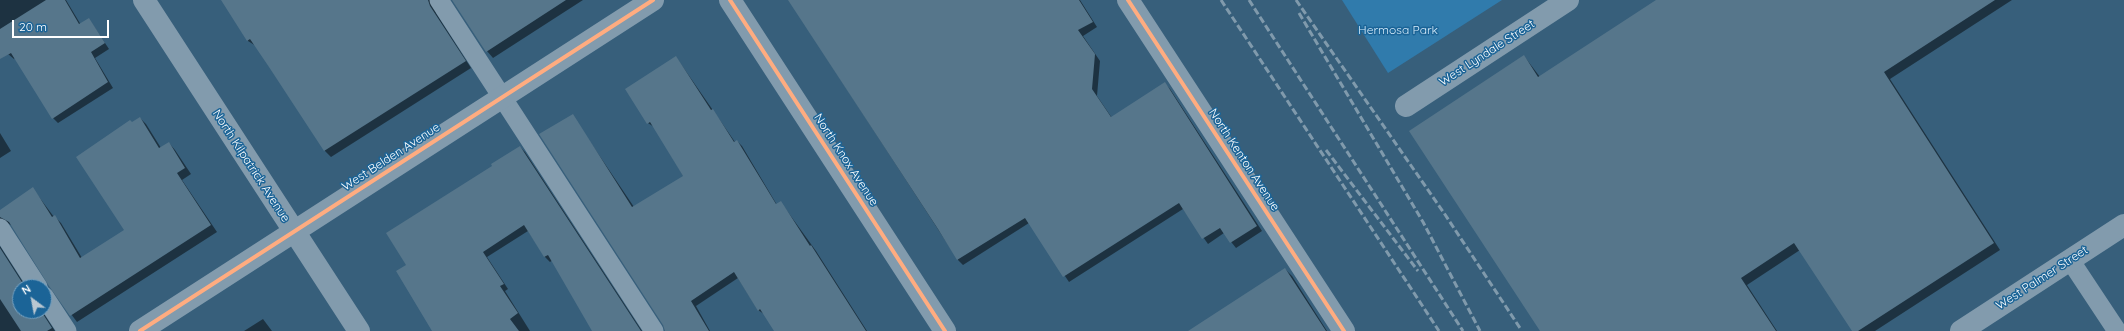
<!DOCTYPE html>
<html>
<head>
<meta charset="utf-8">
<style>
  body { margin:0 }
  #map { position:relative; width:2124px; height:331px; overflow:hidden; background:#375f7b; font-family:Quicksand,sans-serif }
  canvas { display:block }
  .north { position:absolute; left:12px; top:279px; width:40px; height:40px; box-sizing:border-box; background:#1b6497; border:1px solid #76a2c1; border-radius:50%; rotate:328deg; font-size:11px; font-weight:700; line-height:16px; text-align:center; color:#fff }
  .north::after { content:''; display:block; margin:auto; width:14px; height:18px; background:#b9c7d1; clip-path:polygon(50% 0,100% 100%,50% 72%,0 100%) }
  .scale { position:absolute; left:12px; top:20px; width:97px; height:18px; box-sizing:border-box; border:2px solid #fff; border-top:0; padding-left:5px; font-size:12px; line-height:14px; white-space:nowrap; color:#fff; -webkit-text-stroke:3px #1b6497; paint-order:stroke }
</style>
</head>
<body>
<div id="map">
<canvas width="2124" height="331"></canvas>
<div class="north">N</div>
<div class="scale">20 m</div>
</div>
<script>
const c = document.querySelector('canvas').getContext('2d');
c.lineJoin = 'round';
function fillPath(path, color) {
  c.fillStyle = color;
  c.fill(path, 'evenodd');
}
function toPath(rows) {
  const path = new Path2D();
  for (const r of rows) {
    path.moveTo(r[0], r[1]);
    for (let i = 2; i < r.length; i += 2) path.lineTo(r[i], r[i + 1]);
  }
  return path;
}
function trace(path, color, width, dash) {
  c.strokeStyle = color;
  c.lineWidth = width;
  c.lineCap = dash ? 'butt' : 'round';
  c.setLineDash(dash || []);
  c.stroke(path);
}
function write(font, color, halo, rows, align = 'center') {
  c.font = font + ' Quicksand,sans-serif';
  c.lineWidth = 3;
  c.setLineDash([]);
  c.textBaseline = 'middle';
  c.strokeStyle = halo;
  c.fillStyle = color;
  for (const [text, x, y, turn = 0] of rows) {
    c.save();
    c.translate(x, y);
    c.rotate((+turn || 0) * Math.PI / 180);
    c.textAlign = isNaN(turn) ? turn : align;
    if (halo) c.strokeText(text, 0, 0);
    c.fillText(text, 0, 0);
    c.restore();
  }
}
const green = toPath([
  [1342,0,1502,0,1388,73]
]);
const shadow = toPath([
  [0,0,66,0,81,25,89,19,109,49,95,58,113,88,58,123,53,118,15,58,14,59,8,54,0,40],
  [222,0,437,0,435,2,436,13,471,68,331,157,325,151,256,46,248,41],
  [453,0,583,0,493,58,487,51],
  [789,0,1080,0,1097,27,1083,36,1100,61,1097,96,1112,118,1165,84,1170,89,1262,231,1236,248,1224,233,1208,244,1183,209,1069,282,1029,223,963,265,958,260],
  [1658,0,2012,0,1890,79,2000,250,1875,331,1853,331,1800,250,1747,285,1777,331,1541,331,1524,56,1540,77],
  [676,57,735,142,737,141,742,146,777,205,780,203,785,208,816,251,867,331,775,331,764,314,758,310,738,278,696,306,710,331,666,331,572,115,634,207,684,177,654,127,648,123],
  [140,118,146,124,161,148,169,143,175,150,191,174,182,180,217,232,77,322,50,286,13,226,7,223,0,225,0,211,33,189,54,217,55,217,61,223,82,258,126,230,132,123],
  [0,133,11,151,0,158],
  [520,147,525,152,642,331,596,331,553,260,550,262,545,257,528,231,487,257,508,289,505,291,530,331,439,331,407,265,494,167],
  [0,246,26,287,20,287,20,311,42,311,55,331,0,331],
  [1285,269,1292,276,1327,331,1190,331],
  [263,319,272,331,244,331]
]);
const building = toPath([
  [46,0,65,0,79,24,89,18,105,43,91,52,108,82,52,119,11,53,0,59,0,29],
  [221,0,428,0,430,6,466,61,324,151,269,67,250,39,247,41],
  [452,0,566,0,486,52],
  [788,0,1079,0,1093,22,1078,30,1095,54,1092,89,1111,117,1165,82,1257,226,1230,243,1220,228,1202,239,1179,203,1063,277,1025,218,957,260,938,229],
  [1656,0,1995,0,1884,72,1994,243,1858,331,1852,331,1794,243,1741,278,1776,331,1540,331,1409,131,1524,55,1538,77],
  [676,56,711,110,713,109,734,142,737,140,776,204,781,201,810,246,811,245,866,331,774,331,760,309,758,311,734,272,691,301,709,331,665,331,663,325,539,134,573,114,632,207,683,176,650,122,647,124,625,89],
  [140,117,159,148,169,142,185,168,177,173,211,225,70,316,49,286,9,222,0,217,0,210,33,187,52,217,55,215,80,258,124,230,76,157,130,120,132,122],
  [520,146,641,331,592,331,548,255,544,257,524,225,483,252,504,284,500,286,518,313,510,319,519,331,432,331,396,271,406,265,386,233,492,166,491,164],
  [0,248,25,287,20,287,20,311,41,311,52,328,47,331,21,331,0,299],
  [1285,268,1326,331,1188,331]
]);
const lane = toPath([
  [439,0,654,331],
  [0,228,38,287],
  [2070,260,2117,331],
  [44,296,67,331]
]);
const street = toPath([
  [144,0,359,331],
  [730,0,945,331],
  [1128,0,1344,331],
  [1406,106,1568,0],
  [140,331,653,0],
  [1961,331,2124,225]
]);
const rail = toPath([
  [1221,0,1439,331],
  [1249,0,1463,331],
  [1296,0,1444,213,1520,328],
  [1299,13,1423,222,1480,331],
  [1326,150,1418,271]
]);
const cycleway = toPath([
  [730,0,945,331],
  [1128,0,1344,331],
  [140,331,653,0]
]);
const parkNames = [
  ["Hermosa Park",1398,30]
];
const streetNames = [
  ["West Lyndale Street",1487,53,-33],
  ["West Belden Avenue",391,157,-33],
  ["North Knox Avenue",846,160,57],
  ["North Kenton Avenue",1244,160,57],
  ["North Kilpatrick Avenue",251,166,57],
  ["West Palmer Street",2042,278,-33]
];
fillPath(green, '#307bac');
fillPath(shadow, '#0007');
fillPath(building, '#56768b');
trace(lane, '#829bad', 19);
trace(street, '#829bad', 22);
trace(rail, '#809aac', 3, [7, 3]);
trace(cycleway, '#ffac80', 4);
write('12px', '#d6ecfb', '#1b6497', parkNames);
write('12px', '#fff', '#1b6497', streetNames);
</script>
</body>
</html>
